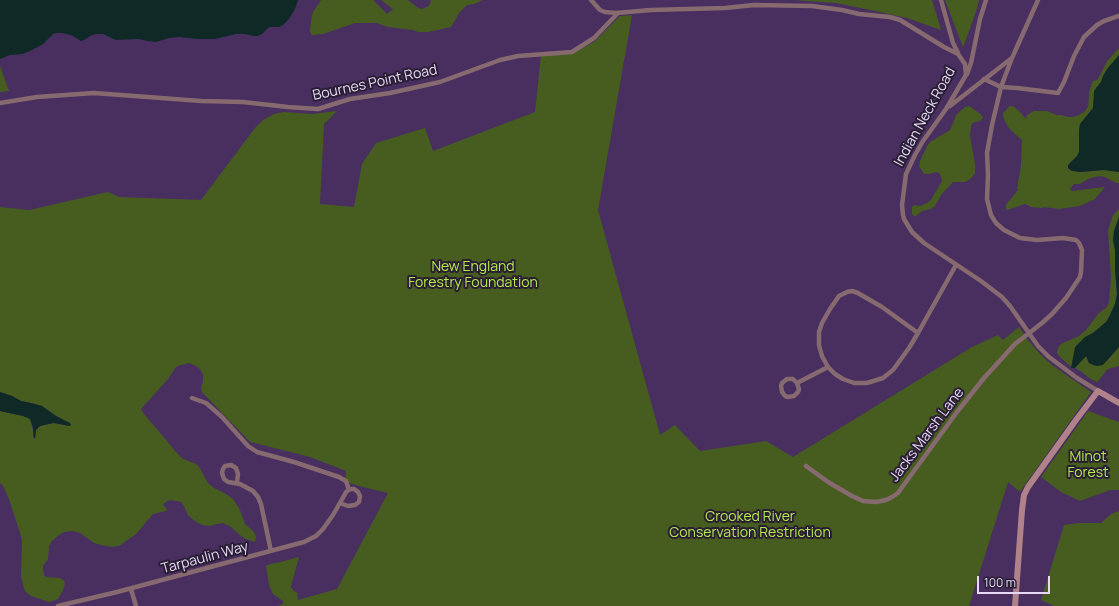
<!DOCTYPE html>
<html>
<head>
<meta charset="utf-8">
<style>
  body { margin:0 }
  #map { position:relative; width:1119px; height:606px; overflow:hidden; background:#482f60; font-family:Manrope,sans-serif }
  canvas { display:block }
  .scale { position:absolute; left:977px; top:576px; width:73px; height:18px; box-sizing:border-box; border:2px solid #e6d8f6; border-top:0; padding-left:5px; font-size:12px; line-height:14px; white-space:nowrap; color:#e6d8f6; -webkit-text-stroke:3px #291e34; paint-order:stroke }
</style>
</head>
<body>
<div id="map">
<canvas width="1119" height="606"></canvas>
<div class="scale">100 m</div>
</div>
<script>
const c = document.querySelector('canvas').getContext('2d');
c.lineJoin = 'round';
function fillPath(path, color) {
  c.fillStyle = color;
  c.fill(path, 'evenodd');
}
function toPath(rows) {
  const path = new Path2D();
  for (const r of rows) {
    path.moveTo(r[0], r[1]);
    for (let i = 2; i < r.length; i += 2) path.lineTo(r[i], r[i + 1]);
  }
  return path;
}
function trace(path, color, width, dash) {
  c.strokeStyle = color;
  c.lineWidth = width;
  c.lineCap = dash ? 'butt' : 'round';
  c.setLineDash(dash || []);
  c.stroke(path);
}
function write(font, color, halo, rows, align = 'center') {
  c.font = font + ' Manrope,sans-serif';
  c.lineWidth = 4;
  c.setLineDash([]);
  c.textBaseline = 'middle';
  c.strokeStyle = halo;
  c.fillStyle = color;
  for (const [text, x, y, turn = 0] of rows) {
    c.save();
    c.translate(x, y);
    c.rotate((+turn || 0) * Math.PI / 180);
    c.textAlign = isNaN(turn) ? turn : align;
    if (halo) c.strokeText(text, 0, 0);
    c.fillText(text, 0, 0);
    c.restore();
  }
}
const green = toPath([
  [321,0,373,0,387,14,393,9,381,0,408,0,418,8,422,9,429,6,431,0,483,0,474,4,467,5,459,13,451,27,428,32,418,32,413,30,404,29,388,27,377,23,355,23,323,34,312,35,310,32,311,20,313,12],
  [793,0,932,0,941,30,907,18,875,11,836,3],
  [945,0,979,0,976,12,963,47],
  [632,15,598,210,660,435,675,425,700,451,766,441,793,457,972,347,998,335,1003,340,1019,327,1028,340,1039,353,1052,365,1091,392,1020,492,1008,482,969,606,277,606,283,604,283,601,273,594,271,590,269,585,266,566,270,564,281,562,299,557,291,586,291,588,297,593,298,600,337,589,388,493,359,486,346,482,346,471,310,457,250,442,202,392,201,387,203,382,203,374,199,368,196,366,189,363,181,365,176,367,168,379,141,409,144,414,162,435,176,452,183,459,196,464,199,467,208,483,214,488,226,494,233,499,240,510,245,524,253,531,256,536,255,542,246,539,241,536,231,527,223,523,217,524,210,526,202,525,196,522,188,515,184,506,181,502,171,500,167,501,163,505,167,509,166,511,153,514,136,534,119,546,112,547,101,545,94,543,80,533,73,531,64,532,59,535,52,541,49,546,48,559,43,566,43,569,44,575,46,577,60,578,64,581,65,584,62,592,58,599,49,602,31,596,27,593,25,591,21,577,22,541,21,536,9,499,3,486,0,483,0,411,24,416,30,419,33,430,33,437,35,439,36,430,40,426,44,425,54,423,70,426,59,417,56,416,42,406,31,403,21,401,12,396,0,392,0,207,29,210,108,192,119,197,201,200,255,128,263,120,274,114,284,112,312,114,337,111,324,124,320,204,354,207,362,164,376,143,425,128,433,151,535,112,541,55,575,52,583,48,594,42,620,16],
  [1119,48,1119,55,1108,68,1103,76,1101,82,1096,88,1093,108,1080,124,1079,152,1077,156,1068,165,1068,168,1070,170,1080,172,1104,170,1119,172,1119,183,1116,183,1105,177,1099,176,1088,179,1080,184,1074,184,1070,189,1072,191,1105,187,1095,199,1080,206,1059,209,1043,207,1042,208,1031,207,1025,204,1007,210,1006,209,1006,205,1018,190,1017,189,1021,165,1022,140,1015,134,1009,128,1004,120,1003,113,1010,106,1013,106,1020,112,1026,119,1027,115,1034,111,1047,111,1057,115,1061,115,1068,117,1073,117,1079,115,1084,112,1088,107,1089,96,1089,92,1093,81,1097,80,1099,77,1107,61],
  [0,66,9,91,0,92],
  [969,106,979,113,983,117,980,121,972,123,971,127,970,136,975,164,975,173,973,176,970,179,965,182,953,182,941,195,935,206,931,209,922,211,916,216,914,216,912,214,912,207,914,205,920,206,927,203,931,200,942,181,941,176,939,173,936,172,929,174,924,174,919,166,920,161,927,146,930,142,950,130,952,126,956,115,965,107],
  [1119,209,1119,217,1114,231,1113,240,1115,250,1115,270,1117,294,1115,304,1109,317,1106,322,1093,333,1090,334,1071,367,1059,356,1057,353,1058,348,1061,344,1079,336,1086,330,1099,313,1107,307,1109,302,1111,276,1108,230,1113,215],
  [1119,347,1119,366,1108,369,1097,382,1092,380,1079,370,1075,368,1086,356,1089,363,1106,361],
  [1088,411,1119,422,1119,490,1110,490,1080,501,1061,492,1041,477],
  [1119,511,1119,606,1054,606,1041,600,1064,525,1079,523,1101,523,1111,514]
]);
const water = toPath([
  [0,0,298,0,295,9,289,19,283,25,279,27,269,27,262,34,258,36,253,36,245,34,236,34,215,39,198,39,179,37,169,38,156,42,148,41,138,39,116,40,103,34,97,34,92,35,84,40,81,41,71,35,62,33,56,33,53,34,43,44,30,51,23,54,10,55,0,59],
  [1119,55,1119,172,1104,170,1080,172,1072,171,1068,168,1068,165,1077,156,1079,152,1079,130,1080,124,1093,108,1094,91,1101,82,1103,76,1108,68],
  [1119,217,1119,347,1103,365,1097,366,1093,365,1089,363,1086,356,1075,368,1071,368,1075,347,1085,337,1093,333,1106,322,1109,317,1115,304,1117,294,1115,270,1115,250,1113,240,1114,231],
  [0,392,12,396,21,401,31,403,42,406,56,416,70,423,71,425,69,426,54,423,44,425,40,426,36,430,35,438,34,438,33,427,30,419,23,416,0,411]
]);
const street = toPath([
  [591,0,600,10,605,12,616,13,651,10,725,8,754,5,812,6,842,10,859,14,890,17,900,20,944,47,958,54,965,64,966,75,946,109,923,141,915,155,906,174,902,205,903,215,904,219,912,232,924,243,981,281,1002,297,1010,306,1038,346,1049,357,1077,378,1098,391],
  [941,0,953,43,958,53],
  [1012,58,1001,87,1017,88,1058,93,1064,82,1074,56,1084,37,1097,25,1104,21,1119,16],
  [967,74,971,63,980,19,986,0],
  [0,103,37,97,94,93,201,101,243,102,288,107,318,109,350,99,390,93,440,82,500,60,518,56,572,52,594,38,618,13],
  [950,106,1012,58,1038,0],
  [918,333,882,307,863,296,858,293,852,291,847,292,839,296,830,309,822,323,819,332,819,345,822,356,828,367,835,374,843,379,854,383,867,383,883,378,893,370,909,348,918,333,956,265],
  [797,383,799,389,798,392,794,396,788,397,785,396,782,392,781,386,782,383,787,379,793,379,797,383,828,367],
  [192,398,206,403,222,417,248,446,257,452,294,462,339,477,346,481,349,490],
  [806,466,828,482,852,496,863,501,876,502,886,500,892,497,898,493,903,486,957,412,984,378,1015,344,1042,323,1052,314,1066,298,1080,277,1081,272,1082,250,1079,243,1076,240,1063,238,1037,240,1020,238,1004,230,996,223,991,215,987,199,988,175,987,153,992,125,1001,87,984,79],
  [237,482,238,474,236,468,231,465,225,466,223,469,222,473,224,479,228,482,240,484,253,491,258,497,261,504,271,551],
  [131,589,136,606],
  [58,606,117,592,304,542,316,536,323,529,333,515,345,494,346,492,350,489,354,489,358,492,360,496,359,502,355,505,348,506,340,503]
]);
const secondary = toPath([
  [1015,606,1022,510,1024,495,1028,487,1076,420,1098,391,1119,403]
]);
const streetNames = [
  ["Bournes Point Road",375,83,-12],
  ["Indian Neck Road",925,117,-61],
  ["Jacks Marsh Lane",927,435,-53],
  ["Tarpaulin Way",205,558,-15]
];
const parkNames = [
  ["New England",473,267],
  ["Forestry Foundation",473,283],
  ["Minot",1088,457],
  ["Forest",1088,473],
  ["Crooked River",750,517],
  ["Conservation Restriction",750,533]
];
fillPath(green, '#475d20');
fillPath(water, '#0f2926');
trace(street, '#876a6f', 4.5);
trace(secondary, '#b0828a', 6);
write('14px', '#e6d8f6', '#291e34', streetNames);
write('14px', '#b4ea49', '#291e34', parkNames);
</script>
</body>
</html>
